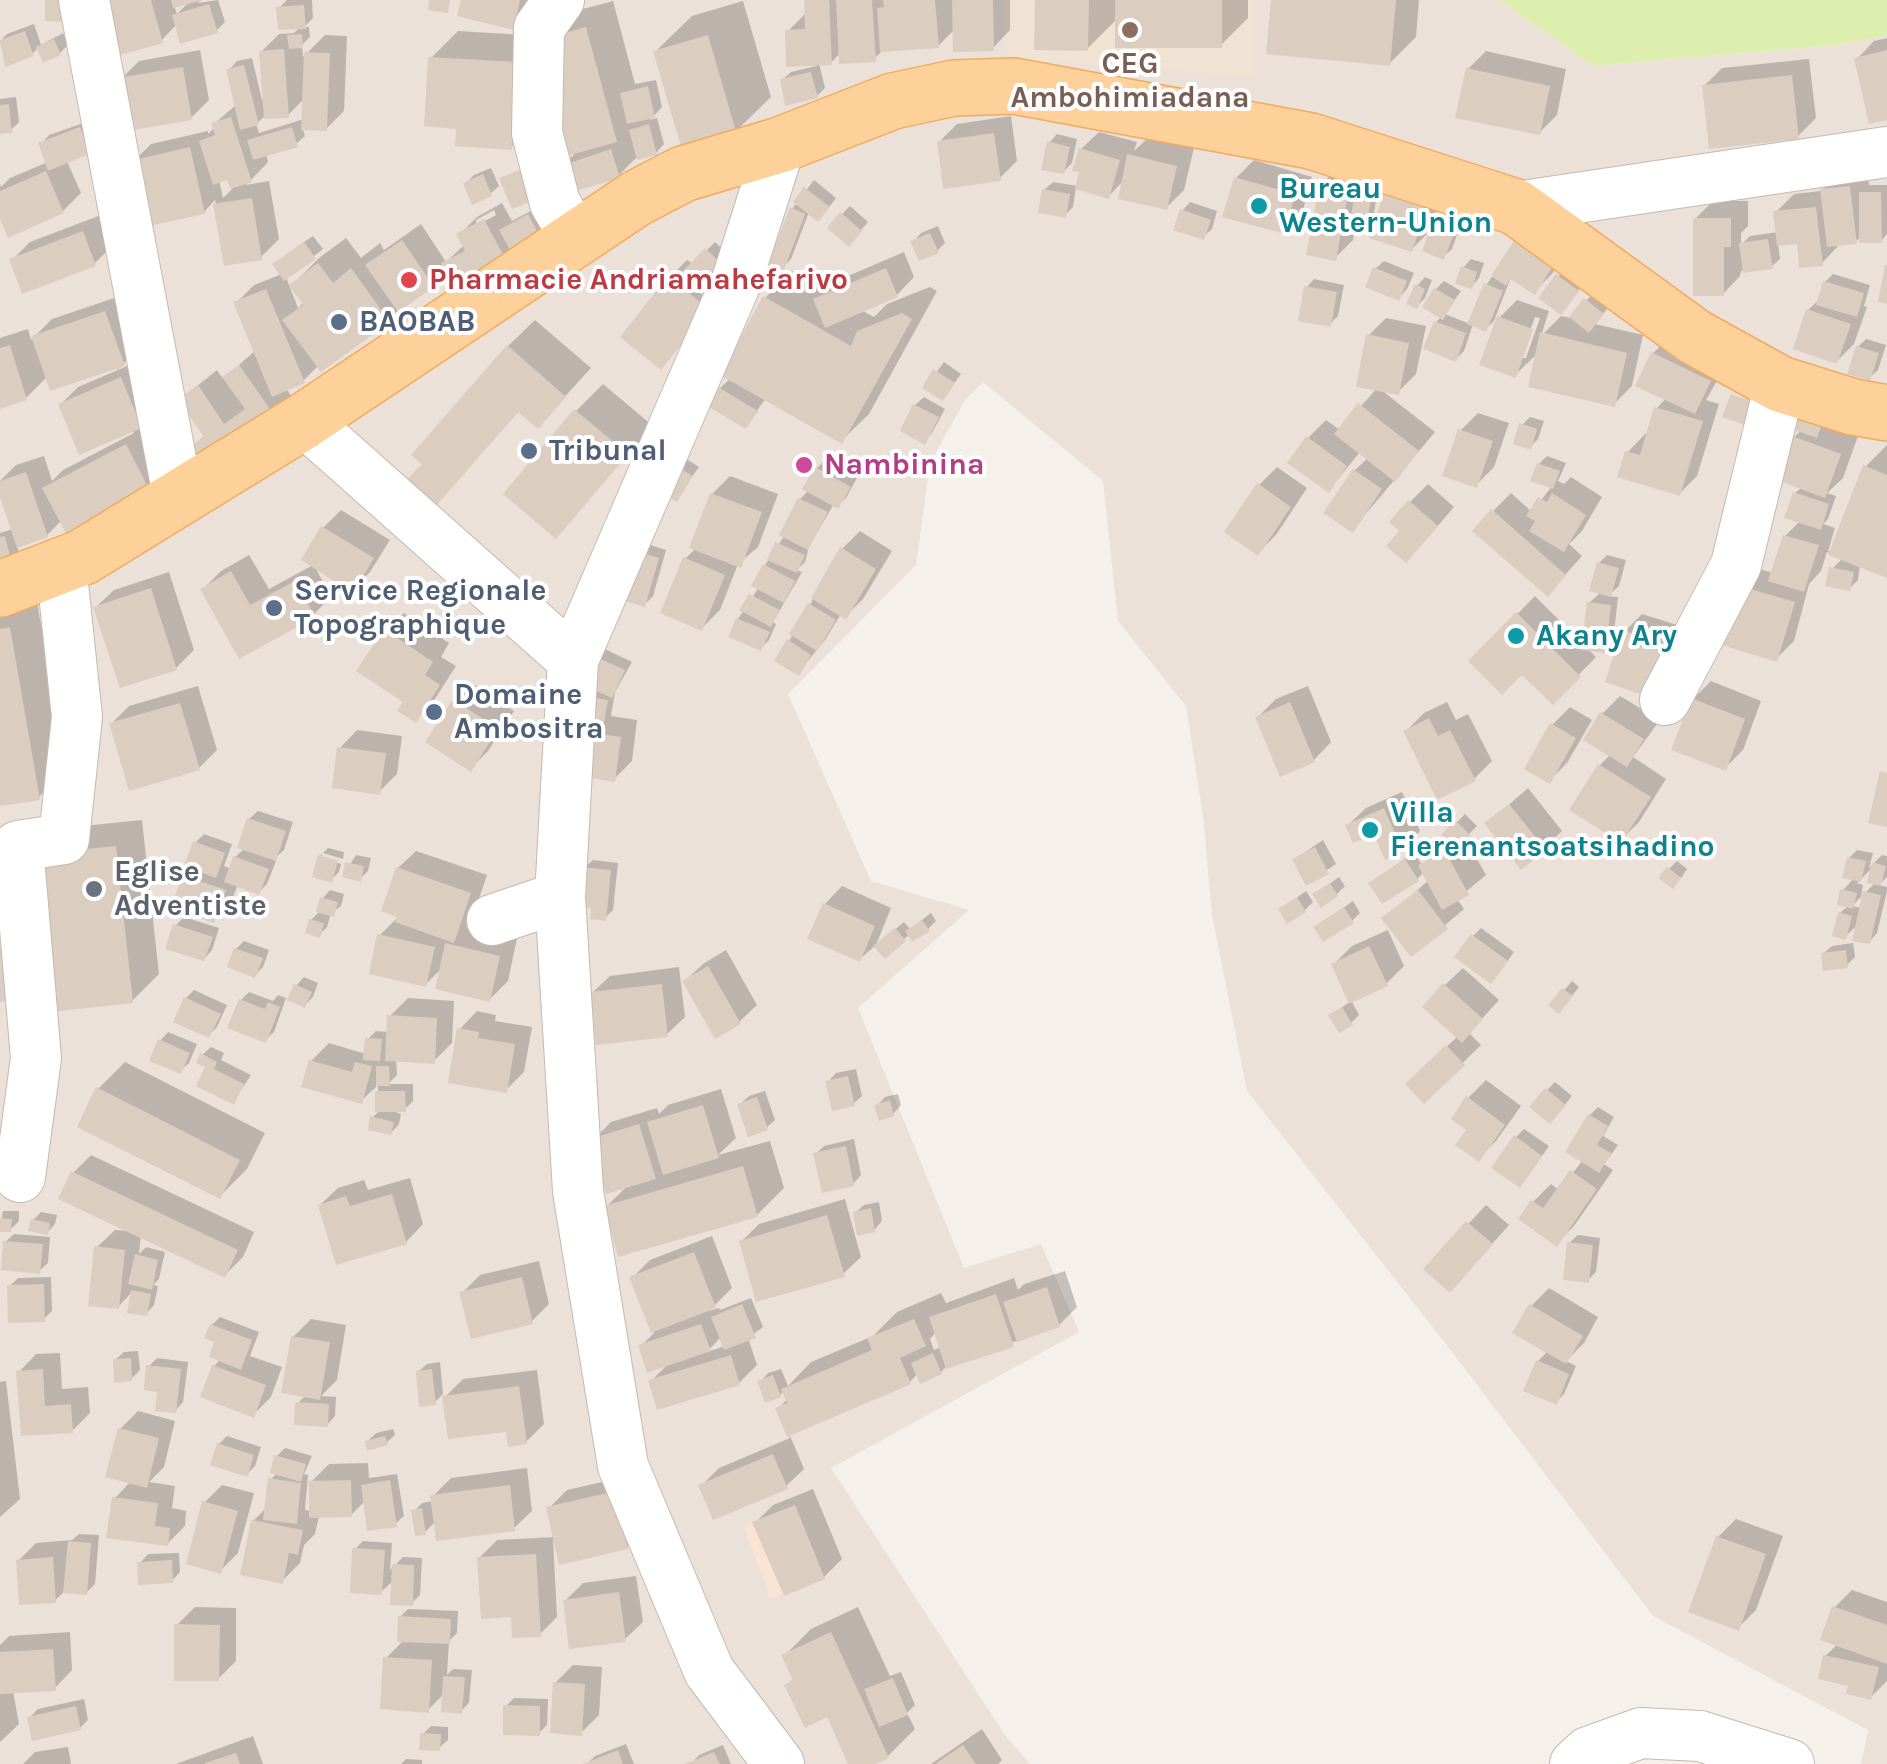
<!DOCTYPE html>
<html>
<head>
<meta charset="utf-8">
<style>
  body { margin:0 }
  canvas { display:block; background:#f6f0ea }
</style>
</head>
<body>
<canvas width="1887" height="1764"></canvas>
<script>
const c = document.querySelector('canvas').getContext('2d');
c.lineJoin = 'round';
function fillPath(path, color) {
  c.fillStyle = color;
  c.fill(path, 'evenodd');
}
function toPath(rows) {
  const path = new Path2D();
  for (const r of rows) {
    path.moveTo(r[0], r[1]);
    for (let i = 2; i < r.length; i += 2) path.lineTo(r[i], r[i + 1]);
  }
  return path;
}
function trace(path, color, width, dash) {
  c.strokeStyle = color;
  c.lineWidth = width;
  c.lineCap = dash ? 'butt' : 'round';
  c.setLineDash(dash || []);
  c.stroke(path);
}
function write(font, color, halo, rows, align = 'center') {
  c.font = font + ' Karla,sans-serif';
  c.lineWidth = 8;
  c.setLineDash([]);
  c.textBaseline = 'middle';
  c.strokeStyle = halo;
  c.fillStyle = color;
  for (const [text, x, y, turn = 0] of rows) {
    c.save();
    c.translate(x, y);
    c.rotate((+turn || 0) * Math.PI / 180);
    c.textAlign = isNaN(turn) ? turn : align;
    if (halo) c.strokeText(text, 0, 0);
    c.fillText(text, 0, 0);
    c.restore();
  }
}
const residential = toPath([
  [0,0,1499,0,1593,66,1838,45,1887,35,1887,1764,1861,1764,1868,1730,1653,1616,1446,1344,1247,1091,1212,915,1203,816,1186,706,1118,621,1103,481,983,382,965,400,930,463,916,565,788,694,871,881,969,910,858,1008,964,1268,1041,1244,1079,1332,831,1468,1005,1735,1030,1764,0,1764]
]);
const commercial = toPath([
  [792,1509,818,1583,770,1599,744,1526]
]);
const education = toPath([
  [1003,0,1254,0,1255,76,1009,59]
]);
const green = toPath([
  [1499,0,1887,0,1887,35,1838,45,1593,66]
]);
const shadow = toPath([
  [108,0,201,0,198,3,218,0,225,22,217,30,177,24,161,41],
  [189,2,177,14,174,5],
  [287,0,312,0,313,18,304,27,309,27,310,37,302,45,303,57,325,35,347,36,344,111,326,129,302,127,305,136,296,144,266,154,268,162,246,185,269,181,279,239,261,257,226,264,215,200,204,212,133,162,151,144,208,131,208,134,215,127,214,124,237,104,229,70,237,61,252,58,262,100,265,100,262,51,279,34,294,33,300,27,279,8],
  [305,98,304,119,259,133,256,124,264,117,288,115],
  [229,176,233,188,223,198,219,180],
  [463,0,533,0,531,9,513,27],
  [806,0,1010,0,1010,30,993,48,955,29,938,46,884,49,874,59,841,52,831,63,819,63,825,88,817,96,782,80,791,72,816,66,788,31,807,12],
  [1037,0,1248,0,1248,18,1221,45,1118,18,1087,49],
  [1273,0,1419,0,1416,37,1389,64],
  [613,1,635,84,656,80,662,107,650,120,657,118,664,144,656,153,636,158,618,176,561,168,578,150,552,38,579,10],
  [743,1,771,97,735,132,656,51,692,16],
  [34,24,41,45,63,33,68,45,60,53,39,47,33,53,6,64,0,41,7,34],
  [458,31,543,36,538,120,511,147,459,126,431,58],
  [1887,38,1887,118,1857,59,1874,41],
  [200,50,209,100,191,118,121,79,139,61],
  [1486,51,1566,69,1557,115,1539,133,1468,69],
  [1809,59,1816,118,1798,136,1704,86,1722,68],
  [16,97,19,122,11,130,0,132,0,99],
  [1011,116,1017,161,999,179,939,142,957,124],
  [89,121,97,144,67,161,81,193,63,211,0,213,0,184,1,187,10,178,48,162,41,144,49,135],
  [1099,132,1137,142,1134,151,1148,138,1194,148,1184,190,1166,208,1124,180,1109,196,1076,187,1073,207,1065,215,1044,190,1053,182,1078,186,1081,149],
  [1057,134,1077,139,1072,163,1063,172,1049,143],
  [1254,160,1312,177,1302,213,1284,231,1236,178],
  [1340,165,1379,182,1374,213,1366,221,1356,220,1353,240,1335,258,1323,183],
  [491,168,499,186,490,194,466,183,474,175],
  [1867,169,1869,185,1887,185,1887,234,1881,241,1862,236,1855,242,1839,245,1822,263,1799,241,1778,243,1780,259,1771,267,1741,271,1740,276,1723,294,1695,219,1713,201,1748,201,1748,226,1741,233,1741,245,1750,236,1778,232,1776,212,1794,194,1821,191,1841,172],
  [814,180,836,198,826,211,809,212,791,259,783,267,792,209],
  [1443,188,1433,221,1446,208,1464,215,1452,249,1443,257,1433,228,1411,250,1372,237],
  [1190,202,1217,211,1212,229,1203,237,1182,211],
  [502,203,512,221,536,208,547,227,507,262,448,270,432,285,322,369,319,365,303,381,286,388,293,399,191,449,206,434,181,399,217,370,223,379,256,350,236,303,254,285,282,274,284,256,313,236,323,249,286,277,298,308,304,302,292,285,319,258,346,238,361,258,380,243,384,250,421,224,446,262,464,245,459,235,477,217],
  [494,210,496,215,476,226,476,220],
  [850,206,868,222,857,235,842,214],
  [101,215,112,246,94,264,12,260,30,242],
  [938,226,945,243,937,251,913,242,921,233],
  [1517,241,1570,245,1552,274,1534,292,1511,277,1494,321,1485,329,1473,324,1464,351,1456,359,1436,322,1442,316,1436,289,1444,281,1461,291,1445,314,1470,324,1487,284],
  [715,242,736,262,725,290,661,366,670,277,687,260,693,264],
  [904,252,914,277,897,295,861,310,874,317,887,304,930,287,937,291,869,414,842,440,766,398,746,426,720,388,731,378,765,298,792,271,826,290,834,282],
  [1471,259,1484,263,1479,278,1471,287,1463,268],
  [1384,261,1414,273,1407,289,1399,298,1375,269],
  [1566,267,1585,281,1568,304,1541,298],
  [1833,274,1870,285,1864,306,1867,307,1854,344,1836,362,1808,310,1821,298,1825,282],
  [1425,277,1432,280,1425,298,1417,306,1417,286],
  [1314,279,1344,285,1338,316,1330,324,1306,288],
  [1594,292,1610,305,1595,324,1643,335,1632,386,1614,404,1539,352,1515,375,1499,318,1517,300,1549,311,1541,336,1561,316,1571,318],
  [1535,317,1540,318,1526,358,1520,358],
  [123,295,141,346,117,370,116,366,48,376,26,398,0,407,0,338,28,329,31,340,52,319],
  [1386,318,1426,326,1416,374,1398,392,1380,389,1435,432,1353,529,1355,470,1368,458,1360,452,1329,490,1308,438,1326,420,1340,430,1377,388,1368,336],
  [535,320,591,368,538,426,520,410,436,503,425,463,508,346],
  [1671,336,1727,363,1706,400,1719,404,1697,476,1679,494,1628,452,1645,434,1648,435,1657,408,1666,398,1653,353],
  [1866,339,1886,345,1878,370,1869,378,1858,347],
  [139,361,167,473,150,491,62,520,47,535,17,545,19,554,0,565,0,533,14,529,0,481,16,465,44,456,52,481,63,470,134,433,132,430,60,405,78,387],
  [944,362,961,374,943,398,925,388],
  [603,384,653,426,556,536,576,411],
  [924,397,945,409,932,433,924,442,915,405],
  [1478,413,1509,423,1494,467,1476,485,1460,431],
  [1530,417,1544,421,1538,439,1530,447,1522,425],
  [1826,424,1858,436,1843,478,1827,493,1836,496,1828,519,1823,524,1835,528,1828,551,1832,552,1865,467,1887,445,1887,575,1860,565,1858,580,1849,589,1832,569,1843,558,1827,552,1821,571,1809,584,1794,641,1776,659,1725,643,1760,569,1773,573,1785,536,1800,521,1795,493,1802,487,1794,437,1802,430],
  [1547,456,1566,463,1558,481,1564,484,1571,477,1602,497,1582,531,1569,544,1582,556,1565,575,1493,511,1511,493,1532,512,1552,486,1539,464],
  [685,458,699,467,676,499],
  [825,460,857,478,846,498,838,506,834,504,809,546,805,562,797,570,802,572,773,622,776,624,769,640,761,648,738,619,759,587,765,565,785,535,800,499,809,490,817,468],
  [1277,467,1307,488,1276,535,1258,553,1259,485],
  [730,476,778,494,758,547,738,564,720,610,702,628,685,559,696,548,712,494],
  [1428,484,1454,507,1424,542,1402,531,1410,502],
  [341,510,390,540,370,572,353,589,314,565,331,597,313,615,240,656,203,589,221,571,249,555,269,589,313,565,323,528],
  [860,531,892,551,863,599,846,616,841,614,825,640,798,673,789,641,842,549],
  [644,543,666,550,653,596,645,604],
  [1607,555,1626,560,1619,586,1608,596,1618,597,1613,642,1604,650,1587,648,1596,657,1553,701,1522,672,1471,661,1535,596,1584,645,1589,603,1601,592,1599,563],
  [169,572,194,650,176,668,96,607,114,590],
  [37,602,66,770,39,797,0,804,0,608],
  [404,613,449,643,441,657,456,666,433,702,415,720,406,702,386,631],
  [1642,614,1687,628,1671,678,1624,632],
  [605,649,632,662,615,692,611,716,637,720,632,761,614,779,581,774,585,683],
  [1711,681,1761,701,1743,750,1725,768,1693,699],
  [472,683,514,711,488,751,470,769,455,701],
  [198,686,217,750,199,768,111,724,129,706],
  [1308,686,1331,742,1314,760,1258,717,1276,699],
  [1620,696,1660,720,1633,757,1666,779,1639,822,1621,840,1572,809,1600,765,1611,754,1602,714],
  [1447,702,1456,720,1468,714,1492,761,1474,779,1406,731,1424,713],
  [1570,707,1592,720,1567,763,1549,781,1552,725],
  [357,730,402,736,397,774,379,792,340,748],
  [1528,788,1562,831,1544,848,1488,823],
  [1402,792,1420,831,1402,849,1375,831,1348,825,1366,808],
  [258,811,293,822,284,850,273,860,276,861,267,884,259,892,238,884,231,902,214,920,184,876,194,867,196,842,204,834,232,844,224,866,231,869,235,857,245,848,249,819],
  [1465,814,1477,826,1465,838,1486,875,1457,899,1464,909,1411,954,1384,919,1429,880,1424,872,1417,879,1371,883,1414,852,1422,865,1439,848,1451,841,1445,835],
  [142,820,159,974,132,1001,64,828],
  [1323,840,1336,864,1307,883,1295,859],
  [328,848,344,852,343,859,323,853],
  [1857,850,1873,853,1869,868,1882,855,1887,856,1887,877,1879,885,1887,887,1887,891,1877,933,1869,942,1859,923,1845,937,1840,913,1849,905,1843,890,1854,878,1849,858],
  [1873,867,1876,882,1861,897,1863,885,1857,883],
  [1865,893,1862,908,1852,906],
  [416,851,487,875,471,922,466,927,517,938,508,981,490,999,443,967,425,985,380,935,400,915,398,868],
  [322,854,322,858,341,864,339,872,331,880,320,856],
  [356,855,371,858,368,871,360,879,349,866],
  [593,860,618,863,613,910,605,918,584,868],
  [1677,861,1687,869,1681,878,1669,869],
  [1339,877,1345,886,1337,894,1315,895],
  [842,886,891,908,876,945,860,959,825,904],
  [330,890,344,894,341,906,331,913,327,927,319,935,311,920,321,910,322,899],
  [1306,891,1313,902,1305,910,1281,909],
  [1353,901,1360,913,1352,921,1316,927],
  [931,913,936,921,928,929,910,934,885,956,885,938,904,922,910,929],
  [184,917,219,928,212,950,204,959,175,926],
  [1481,928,1514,952,1499,973,1473,936],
  [1388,930,1404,966,1386,984,1351,1000,1359,1015,1351,1023,1332,1015,1351,1001,1334,964,1352,946],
  [244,941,269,950,263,967,255,975,236,949],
  [1853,943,1855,957,1847,965,1823,954,1832,946],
  [726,950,757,1005,739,1022,685,981,703,964],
  [679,967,685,1017,667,1034,592,993,610,976],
  [1463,968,1499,1000,1469,1033,1481,1045,1424,1101,1408,1084,1458,1036,1445,985],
  [304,977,318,983,313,997,305,1005,296,986],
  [1572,981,1579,987,1567,1002,1552,1005],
  [194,990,227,1005,217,1027,209,1035,186,998],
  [249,992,273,1001,278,995,286,998,274,1032,265,1040,241,1000],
  [408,998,454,1001,452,1043,434,1061,396,1059,397,1075,388,1084,413,1084,413,1101,405,1109,392,1111,401,1114,399,1124,391,1133,373,1117,378,1112,378,1085,361,1101,311,1061,329,1043,366,1054,368,1039,376,1031,389,1032,390,1016],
  [477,1011,496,1015,495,1021,532,1027,524,1072,506,1090,460,1029],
  [168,1032,197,1044,189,1063,180,1071,160,1041],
  [211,1047,224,1053,221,1060,251,1075,233,1102,202,1055],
  [125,1062,265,1133,247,1169,220,1196,98,1089],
  [856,1069,862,1096,853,1104,828,1082,836,1073],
  [1486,1080,1521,1106,1496,1141,1478,1158,1470,1129,1468,1098],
  [1555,1082,1572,1096,1558,1113,1547,1090],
  [721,1089,736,1138,718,1155,770,1141,784,1188,757,1215,607,1206,628,1185,593,1140,611,1122,657,1108,659,1114,668,1105],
  [765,1091,775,1120,766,1128,740,1104,749,1096],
  [898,1094,901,1105,893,1114,877,1106,885,1097],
  [1598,1107,1614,1117,1603,1136,1618,1145,1604,1164,1613,1170,1574,1226,1557,1243,1533,1202,1551,1184,1559,1190,1583,1160,1590,1115],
  [1524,1129,1549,1146,1528,1176,1516,1137],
  [854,1139,861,1175,853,1184,816,1154,824,1146],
  [91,1155,254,1232,243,1257,225,1275,141,1235,139,1254,146,1247,165,1252,159,1279,153,1285,158,1286,154,1305,146,1314,133,1291,118,1307,97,1247,115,1230,130,1231,73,1173],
  [410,1178,423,1224,406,1242,320,1205,338,1188,364,1180,368,1190],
  [845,1199,861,1257,843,1274,742,1241,759,1224],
  [879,1202,882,1221,874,1230,855,1213,864,1205],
  [1486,1205,1509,1225,1467,1272,1426,1269],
  [3,1211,19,1211,19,1221,10,1230,0,1229],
  [41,1212,57,1215,55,1224,47,1233,33,1220],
  [14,1234,50,1237,48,1263,39,1271,5,1242],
  [1578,1235,1600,1238,1596,1272,1588,1280,1569,1243],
  [712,1236,732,1288,709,1311,719,1308,720,1310,751,1298,763,1327,748,1338,757,1365,739,1383,651,1381,669,1363,641,1346,654,1333,632,1278,650,1260],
  [721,1337,725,1346,707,1352],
  [539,1261,549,1304,531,1322,462,1293,480,1275],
  [1065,1271,1077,1307,1059,1325,946,1367,941,1372,918,1373,910,1382,789,1433,804,1469,786,1486,701,1486,719,1468,790,1438,778,1409,788,1398,785,1390,780,1395,760,1382,768,1373,781,1369,788,1386,811,1362,873,1336,897,1312,941,1293,946,1303,1014,1278,1018,1290,1024,1284],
  [936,1332,941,1347,934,1350,930,1339],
  [51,1277,52,1311,44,1319,10,1286,18,1278],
  [1549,1288,1598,1317,1584,1343,1566,1361,1576,1366,1564,1394,1556,1402,1538,1361,1548,1351,1531,1306],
  [220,1317,259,1332,250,1356,282,1367,271,1397,253,1415,214,1366,221,1359,212,1325],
  [311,1319,346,1325,337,1380,321,1396,336,1397,335,1416,327,1425,298,1403,306,1395,293,1337],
  [138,1351,140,1370,131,1379,115,1360,124,1352],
  [60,1353,62,1389,88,1387,90,1413,72,1431,23,1434,19,1372,36,1354],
  [157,1358,188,1362,183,1402,175,1411,160,1390,149,1366],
  [440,1362,443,1394,435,1402,418,1372,427,1364],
  [537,1370,544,1424,526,1442,445,1397,463,1379],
  [6,1381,20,1499,0,1517,0,1382],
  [138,1411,175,1421,164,1467,149,1482,175,1486,172,1508,186,1511,185,1526,167,1544,115,1498,131,1481,120,1429],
  [393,1429,395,1435,386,1443,368,1441,376,1433],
  [227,1436,261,1447,255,1466,247,1474,219,1444],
  [285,1448,312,1456,304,1474,308,1475,305,1510,312,1511,311,1485,308,1485,329,1464,368,1463,369,1478,397,1474,404,1516,395,1524,365,1501,351,1515,319,1516,315,1534,304,1545,300,1563,282,1581,253,1521,267,1507,270,1480,278,1472,277,1456],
  [527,1468,532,1511,514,1528,436,1521,425,1532,414,1511,422,1503,433,1501,433,1496,451,1478],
  [633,1475,645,1529,627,1547,553,1539,557,1617,540,1634,513,1615,479,1558,497,1540,555,1537,549,1508,567,1490],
  [222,1485,254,1493,238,1553,220,1571,204,1503],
  [813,1489,842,1559,824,1577,755,1523,773,1505],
  [1736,1519,1783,1536,1756,1610,1738,1628,1718,1537],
  [79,1534,99,1535,95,1584,87,1592,65,1591,54,1601,18,1561,36,1543,72,1540],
  [363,1541,392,1543,390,1570,403,1557,422,1558,420,1595,412,1603,394,1580,381,1592,355,1549],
  [179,1553,180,1572,172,1581,140,1563,148,1554],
  [636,1576,643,1622,625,1639,565,1601,583,1583],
  [1852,1590,1887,1602,1887,1681,1871,1697,1851,1684,1825,1656,1838,1644,1834,1608],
  [195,1607,236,1608,236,1661,218,1679,177,1625],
  [858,1607,890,1676,901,1672,915,1705,907,1713,915,1729,888,1756,871,1764,851,1764,828,1714,787,1685,794,1678,784,1656,811,1629],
  [408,1609,458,1611,457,1633,449,1641,447,1675,453,1669,472,1670,469,1703,461,1711,444,1694,428,1710,386,1658,404,1640,400,1617],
  [70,1632,72,1670,55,1688,13,1691,19,1724,0,1742,0,1645,9,1636],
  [573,1665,602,1667,599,1715,581,1733,555,1683],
  [514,1698,548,1699,547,1725,539,1733,506,1706],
  [84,1699,88,1720,80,1728,30,1717,38,1709],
  [431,1726,448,1727,448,1740,439,1748,423,1734],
  [982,1729,1002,1760,998,1764,931,1764],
  [253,1736,263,1764,176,1764],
  [626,1744,634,1764,587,1764,595,1756],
  [723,1745,731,1764,691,1764,699,1755],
  [68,1747,71,1764,23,1764,35,1752],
  [406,1759,422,1760,422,1764,401,1764]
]);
const building = toPath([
  [45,0,67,0,66,22,45,21],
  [105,0,151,0,163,43,120,55],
  [171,0,200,0,200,1,173,8],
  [429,0,450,0,448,13,428,10],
  [461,0,520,0,514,30,457,16],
  [804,0,829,0,832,65,786,67,785,30,805,29],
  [836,0,872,0,876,62,839,64],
  [883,0,935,0,939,48,880,52,877,8,884,7],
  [952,0,993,0,994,51,953,52],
  [1035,0,1089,0,1088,51,1034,50],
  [1115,0,1222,0,1222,48,1115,48],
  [1271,0,1396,0,1390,66,1266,54],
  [209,4,218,33,180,44,172,15],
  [304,5,306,29,278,30,276,7],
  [586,27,617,142,553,160,550,37],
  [25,31,34,56,5,67,0,40],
  [302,34,303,48,289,49,287,35],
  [708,35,737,135,682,150,653,51],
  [54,39,61,55,43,63,36,47],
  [284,49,289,118,264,119,259,51],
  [1887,50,1887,120,1869,124,1854,58],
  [304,52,330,53,327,131,301,130],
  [428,57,517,62,512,150,455,146,456,129,424,126],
  [244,65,259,125,240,130,226,69],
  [183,67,192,120,127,131,118,78],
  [1466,68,1550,86,1540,135,1455,118],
  [811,72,818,98,785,106,780,79],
  [1792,75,1799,139,1709,149,1702,85],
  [648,86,655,118,627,124,620,93],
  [9,104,12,133,0,134,0,105],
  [231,117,252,182,231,189,227,180,213,185,199,141,215,135,211,123],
  [649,124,657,155,637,160,629,130],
  [80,127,90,154,48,171,38,143],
  [292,127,298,147,253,160,247,140],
  [994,133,1001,181,943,189,937,141],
  [1047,141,1070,147,1064,174,1041,170],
  [190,147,205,214,144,227,130,161],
  [1079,148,1120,160,1109,199,1075,189,1079,172,1072,171],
  [611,149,620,178,565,194,558,167],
  [1127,154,1177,166,1167,210,1118,199],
  [520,170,533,201,512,209,499,178],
  [46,171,64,213,8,238,0,219,0,191],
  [483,174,492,196,472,205,463,183],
  [1234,177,1295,194,1285,234,1222,217],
  [1320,182,1349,188,1336,261,1306,255],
  [1850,186,1857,244,1827,247,1820,189],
  [804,187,830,207,818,222,793,202],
  [1356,187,1372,190,1367,224,1350,222],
  [1042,189,1070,194,1066,218,1038,213],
  [1384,192,1427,206,1412,252,1369,238],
  [1859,192,1881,192,1882,243,1859,243],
  [252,198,262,260,224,266,213,204],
  [790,207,805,214,784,270,768,264],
  [1816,207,1823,266,1799,268,1797,244,1777,246,1773,211],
  [1180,209,1211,220,1204,240,1173,230],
  [840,212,862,231,849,247,827,228],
  [528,214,540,237,512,253,499,230],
  [1435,215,1458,223,1444,260,1422,251],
  [1693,218,1731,218,1731,247,1724,247,1724,296,1693,296],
  [484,219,508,264,457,292,441,263,465,251,456,234],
  [83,231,96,266,22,294,9,259],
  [930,233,939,253,919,261,910,241],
  [1515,239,1554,264,1535,295,1510,279,1506,286,1491,276],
  [1768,239,1773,269,1743,273,1739,243],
  [402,240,434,287,398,312,365,265],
  [304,242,316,259,284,281,272,264],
  [705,248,730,272,705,298,680,274],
  [318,263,333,283,351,268,390,322,321,372,282,320,303,305,289,285],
  [1885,265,1887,265,1887,304,1878,302],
  [1461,266,1477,272,1472,289,1455,284],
  [1373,267,1407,281,1399,301,1365,287],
  [886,268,898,297,825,328,813,299],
  [1556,274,1579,291,1561,315,1538,298],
  [668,276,709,309,661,370,620,337],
  [1823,281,1864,293,1857,317,1816,305],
  [1484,283,1503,291,1486,332,1467,324],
  [1415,284,1425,289,1417,309,1406,304],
  [1304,286,1337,292,1331,327,1298,321],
  [1434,288,1455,300,1443,320,1422,307],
  [266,289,305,383,272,397,233,302],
  [763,296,851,346,857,331,902,313,912,319,842,444,720,375],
  [1584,298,1604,314,1589,333,1569,317],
  [1806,309,1851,324,1837,364,1793,349],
  [105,311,125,366,50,391,31,336],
  [1497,316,1533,329,1516,378,1479,365],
  [1434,321,1466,333,1456,362,1423,349],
  [1540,332,1627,353,1615,407,1528,387],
  [1366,334,1409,343,1399,395,1356,387],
  [10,345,27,400,0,409,0,348],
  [507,345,566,397,538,429,518,412,436,506,406,481,422,464,411,455],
  [1856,346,1879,353,1870,381,1847,374],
  [1651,352,1711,381,1695,414,1635,386],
  [239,365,277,419,203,470,188,448,204,437,178,399,198,385,224,424,245,409,222,377],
  [933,369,955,383,943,401,922,388],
  [121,377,142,428,79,455,58,404],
  [718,387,758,411,746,429,707,406],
  [1731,394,1765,406,1756,429,1722,417],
  [1358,403,1419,451,1395,482,1334,434],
  [913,404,939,417,925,445,900,431],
  [1654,407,1703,421,1680,496,1617,477,1625,451,1640,455],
  [574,409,628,454,556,539,503,494],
  [1796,411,1823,420,1817,438,1789,428],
  [1519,423,1537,429,1531,450,1513,444],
  [1458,429,1493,441,1477,488,1442,476],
  [1306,436,1347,466,1329,493,1287,463],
  [1792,436,1841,454,1825,498,1777,480],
  [126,444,151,493,68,537,42,488],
  [1537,463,1560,471,1553,489,1530,481],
  [674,465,693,476,677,502,658,490],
  [1863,465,1887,475,1887,578,1828,555],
  [815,467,851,487,838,509,802,489],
  [1353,469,1382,489,1353,533,1323,513],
  [26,472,48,537,17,548,0,497,0,481],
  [1257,483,1291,507,1258,556,1224,532],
  [1793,492,1829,504,1821,530,1784,518],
  [710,493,762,512,741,568,689,548],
  [1552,493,1586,515,1564,552,1529,531,1535,521,1526,516,1538,497,1547,502],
  [798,498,828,512,808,550,779,535],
  [1408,500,1438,526,1406,563,1386,546,1399,531,1389,522],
  [1491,509,1566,575,1548,597,1472,531],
  [321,526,374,558,353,593,301,560],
  [1783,535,1819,545,1804,592,1768,581],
  [5,536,12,565,0,568,0,537],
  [775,542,805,555,797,573,767,560],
  [840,547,876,569,846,620,811,598],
  [634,550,659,558,645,607,619,599],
  [683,557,725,575,702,631,660,613],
  [1597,562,1619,568,1611,597,1589,591],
  [763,564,795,581,784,603,751,586],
  [1829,567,1854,572,1850,591,1825,586],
  [231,571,250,605,295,581,315,617,239,659,200,589],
  [1740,586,1795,602,1777,662,1722,645],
  [151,588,177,670,120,688,93,607],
  [749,594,780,610,771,627,739,610],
  [1587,602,1611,605,1605,653,1581,650],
  [808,603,836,620,817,651,789,634],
  [1516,612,1581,677,1553,705,1522,675,1502,695,1468,661],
  [736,618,770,632,761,651,728,637],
  [10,627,40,800,0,806,0,629],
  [384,629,433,662,425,675,440,685,416,723,397,711,403,702,356,671],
  [1622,630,1671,646,1654,699,1605,682],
  [787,639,811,655,799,676,774,661],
  [594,656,625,670,612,698,581,684],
  [584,696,608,700,603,728,579,725],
  [1691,698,1745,719,1726,771,1671,750],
  [453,699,498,729,471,772,425,742],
  [1290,702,1315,762,1280,777,1255,717],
  [180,703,200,770,129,791,109,723],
  [1600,712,1644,739,1627,767,1583,740],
  [1429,718,1438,736,1450,730,1476,781,1437,800,1403,731],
  [1550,723,1576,738,1550,784,1524,769],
  [584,732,621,737,615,782,578,776],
  [337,747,386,753,380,795,332,788],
  [1598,764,1651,797,1621,843,1569,810],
  [1880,771,1887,773,1887,827,1868,823],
  [1509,804,1546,850,1521,870,1484,823],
  [1384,808,1403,851,1385,860,1374,835,1353,843,1345,825],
  [247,818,286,831,276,861,237,848],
  [1455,820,1471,836,1457,850,1441,835],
  [193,841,225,853,216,878,184,866],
  [116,846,133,1003,51,1012,35,854],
  [1315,847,1329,874,1306,886,1292,859],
  [1445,851,1469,895,1442,910,1418,865],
  [318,855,338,860,332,883,312,877],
  [233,856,269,869,259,895,224,882],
  [1847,857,1866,861,1861,882,1842,878],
  [1405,859,1419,881,1382,904,1368,883],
  [345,862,364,866,361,882,342,877],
  [1872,862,1886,866,1881,886,1867,883],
  [396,867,471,893,454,943,395,922,397,917,381,911],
  [582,867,611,870,606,921,590,919,591,908,577,907],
  [1667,867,1681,878,1673,889,1658,878],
  [182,875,226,890,214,923,171,908],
  [1330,883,1338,896,1321,908,1312,894],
  [1840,889,1857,893,1853,909,1837,905],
  [1418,890,1448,929,1411,957,1381,918],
  [1863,891,1881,895,1870,944,1852,941],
  [320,897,338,902,334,917,316,912],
  [1297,897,1306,912,1287,924,1278,909],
  [823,903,875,926,860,962,807,939],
  [1344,907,1354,923,1323,942,1313,927],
  [1838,912,1852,916,1846,940,1832,936],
  [309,919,324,923,320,938,305,933],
  [922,920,930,931,912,942,905,931],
  [173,924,213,937,204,961,165,949],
  [895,928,906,941,885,959,873,946],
  [377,934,435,947,426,987,369,974],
  [1471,934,1508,961,1491,984,1454,957],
  [445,943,500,956,490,1002,435,989],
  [1369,946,1388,986,1349,1004,1331,964],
  [0,947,4,947,6,1002,0,1002],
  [234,948,263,958,255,978,227,967],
  [1846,950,1848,968,1823,971,1821,953],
  [708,966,741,1024,715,1039,682,981],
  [1443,983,1483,1019,1462,1043,1422,1007],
  [294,984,312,992,305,1008,287,1000],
  [662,984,668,1037,596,1045,590,992],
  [1562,988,1573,996,1559,1014,1548,1005],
  [184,997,221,1014,209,1038,173,1022],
  [239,999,265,1009,268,1002,280,1007,266,1043,227,1028],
  [1342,1007,1353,1025,1339,1033,1328,1015],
  [387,1015,437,1018,435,1064,385,1061],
  [457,1028,479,1032,478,1038,515,1044,507,1093,448,1083],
  [365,1038,382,1039,380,1061,363,1060],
  [158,1039,190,1053,181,1074,149,1061],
  [1446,1045,1465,1065,1424,1104,1405,1084],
  [200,1053,217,1062,214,1069,244,1084,234,1105,196,1086,205,1067,196,1063],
  [309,1060,352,1072,355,1062,372,1066,362,1104,301,1087],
  [376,1066,389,1066,390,1086,376,1086],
  [848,1076,855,1106,832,1111,825,1081],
  [96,1087,240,1160,220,1199,77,1127],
  [1545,1088,1566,1105,1550,1124,1529,1107],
  [375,1091,405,1091,406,1112,375,1112],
  [1466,1096,1505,1125,1479,1162,1455,1145,1466,1130,1451,1119],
  [757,1097,768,1130,748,1137,737,1104],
  [890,1100,894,1116,879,1121,874,1105],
  [703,1105,719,1158,663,1175,647,1122],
  [1588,1114,1608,1126,1597,1145,1611,1153,1599,1173,1565,1152],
  [370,1116,394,1122,391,1135,368,1130],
  [639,1124,656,1179,606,1194,590,1139],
  [1514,1135,1542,1156,1520,1188,1491,1168],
  [846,1146,854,1186,822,1193,813,1153],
  [743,1166,758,1217,618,1257,604,1206],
  [1570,1170,1597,1189,1557,1247,1518,1219,1531,1200,1543,1208],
  [71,1171,238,1250,225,1278,58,1199],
  [392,1194,407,1244,336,1265,318,1205,346,1196,350,1206],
  [871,1208,875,1232,857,1236,853,1212],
  [827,1215,845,1277,756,1302,739,1241],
  [0,1218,12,1219,11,1232,0,1232],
  [31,1219,50,1223,48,1235,28,1231],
  [1466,1221,1493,1244,1450,1293,1423,1269],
  [3,1241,43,1244,40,1274,1,1270],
  [1567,1242,1593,1245,1589,1283,1563,1280],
  [94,1246,125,1250,119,1309,88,1306],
  [694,1252,716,1308,651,1333,629,1277],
  [135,1254,158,1260,152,1290,128,1284],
  [522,1277,533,1324,471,1339,459,1292],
  [44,1284,45,1322,8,1323,7,1285],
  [1047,1287,1060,1327,1017,1342,1003,1302],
  [131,1290,151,1294,147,1316,127,1313],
  [996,1294,1014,1347,946,1369,929,1317],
  [742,1304,756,1338,724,1350,711,1317],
  [1529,1304,1583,1336,1566,1364,1512,1333],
  [914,1319,926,1346,900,1358,911,1384,787,1437,775,1408,787,1403,781,1389,872,1350,867,1338],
  [210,1324,252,1340,241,1370,209,1357,214,1342,204,1338],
  [701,1324,711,1351,647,1373,638,1345],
  [291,1336,330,1342,320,1400,281,1393],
  [933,1353,942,1374,920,1384,911,1363],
  [731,1355,740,1385,657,1410,648,1380],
  [131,1358,132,1381,114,1383,113,1359],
  [1536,1360,1569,1374,1557,1405,1523,1391],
  [146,1365,181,1369,176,1413,155,1411,157,1392,144,1390],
  [212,1365,266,1385,254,1418,200,1397],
  [43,1369,45,1406,71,1404,73,1433,21,1436,16,1371],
  [432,1369,436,1405,419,1407,416,1371],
  [773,1375,781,1397,765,1403,757,1381],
  [519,1386,527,1444,508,1447,506,1432,448,1439,442,1396],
  [295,1402,329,1404,328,1427,294,1425],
  [118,1428,159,1438,147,1488,105,1477],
  [385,1436,388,1445,367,1451,365,1441],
  [217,1443,254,1455,247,1477,210,1465],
  [773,1454,788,1489,713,1520,698,1485],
  [274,1455,306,1464,301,1482,270,1473],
  [268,1478,301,1483,297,1524,263,1520],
  [351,1480,352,1517,309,1518,309,1481],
  [390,1480,397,1527,367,1531,361,1485],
  [510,1485,515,1531,436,1541,430,1495],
  [616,1491,628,1549,559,1565,546,1507],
  [112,1497,158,1503,155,1526,170,1528,168,1546,106,1538],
  [202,1501,238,1511,221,1574,186,1564],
  [795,1505,825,1579,784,1596,752,1522],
  [422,1508,426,1535,415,1536,411,1510],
  [251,1520,303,1530,298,1555,289,1553,283,1584,240,1575],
  [1716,1536,1766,1554,1739,1631,1688,1612],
  [68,1541,91,1543,87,1595,63,1593],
  [352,1548,385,1550,382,1595,350,1593],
  [536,1554,541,1637,512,1638,511,1617,481,1619,477,1557],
  [53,1557,56,1603,19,1605,16,1560],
  [172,1560,173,1583,138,1585,137,1562],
  [392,1564,414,1565,413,1606,390,1605],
  [619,1592,626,1642,569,1649,563,1600],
  [1832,1606,1887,1625,1887,1664,1820,1640],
  [398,1616,451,1619,450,1644,397,1642],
  [174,1624,220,1625,219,1681,174,1681],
  [831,1632,889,1758,876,1764,848,1764,827,1717,805,1728,784,1685,793,1680,781,1655],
  [53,1649,56,1691,0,1694,0,1652],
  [1823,1655,1879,1667,1871,1700,1846,1694,1848,1686,1818,1679],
  [383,1657,432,1660,429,1713,380,1709],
  [443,1676,465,1677,462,1714,441,1712],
  [893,1678,908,1715,879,1727,864,1689],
  [553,1682,585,1684,582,1736,550,1733],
  [503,1705,540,1706,540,1736,503,1735],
  [76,1706,81,1730,32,1741,27,1717],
  [420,1733,441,1734,440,1751,419,1750],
  [963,1745,976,1764,935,1764],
  [618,1750,623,1764,583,1764],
  [714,1752,720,1764,685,1764],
  [236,1753,240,1764,205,1764,205,1763]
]);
const minor = toPath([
  [84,0,178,496],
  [559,0,539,28,537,133,555,203,576,239],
  [1516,207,1887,152],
  [304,421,573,660],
  [1665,700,1736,565,1780,384],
  [492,920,560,897],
  [20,1177,36,1058,18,846,64,839,77,717,61,565],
  [779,1764,709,1671,623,1466,578,1191,560,897,573,660,737,280,780,145],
  [1575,1764,1588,1752,1641,1733,1700,1736,1789,1764]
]);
const major = toPath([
  [0,589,83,557,304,421,637,198,683,174,780,145,893,101,954,88,1014,86,1311,141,1516,207,1695,337,1780,384,1853,407,1887,413]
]);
const markers = [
  [1130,30,10,"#8d6e63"],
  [1259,206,10,"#0f9aa8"],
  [409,280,10,"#e0444e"],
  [339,322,10,"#5c6f8a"],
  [529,451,10,"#5c6f8a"],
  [804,465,10,"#d1479c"],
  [274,608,10,"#5c6f8a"],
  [1516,636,10,"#0f9aa8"],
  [434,712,10,"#5c6f8a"],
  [1370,830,10,"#0f9aa8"],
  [94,889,10,"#6b7280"]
];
const educationNames = [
  ["CEG",1130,64],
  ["Ambohimiadana",1130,98]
];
const cultureNames = [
  ["Bureau",1279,189],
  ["Western-Union",1279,223],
  ["Akany Ary",1536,636],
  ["Villa",1390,813],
  ["Fierenantsoatsihadino",1390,847]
];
const healthNames = [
  ["Pharmacie Andriamahefarivo",429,280]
];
const serviceNames = [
  ["BAOBAB",359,322],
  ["Tribunal",549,451],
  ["Service Regionale",294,591],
  ["Topographique",294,625],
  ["Domaine",454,695],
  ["Ambositra",454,729]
];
const hotelNames = [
  ["Nambinina",824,465]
];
const worshipNames = [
  ["Eglise",114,872],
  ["Adventiste",114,906]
];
fillPath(residential, '#ebe1d8');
fillPath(commercial, '#f9e3d4');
fillPath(education, '#f1e3d3');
fillPath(green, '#ddeeaf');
fillPath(shadow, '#0003');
fillPath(building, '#dccdc1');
trace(minor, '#c6b9ae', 52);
trace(major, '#f0ab5f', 58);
trace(minor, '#fff', 50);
trace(major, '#ffd19a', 55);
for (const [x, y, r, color] of markers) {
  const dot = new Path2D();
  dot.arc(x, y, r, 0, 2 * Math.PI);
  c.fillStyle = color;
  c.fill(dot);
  trace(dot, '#fff', 4);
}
write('bold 30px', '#785e54', '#fff', educationNames);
write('bold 30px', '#0d838f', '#fff', cultureNames, 'left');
write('bold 30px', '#be3a42', '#fff', healthNames, 'left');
write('bold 30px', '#4e5e75', '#fff', serviceNames, 'left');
write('bold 30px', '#b23c85', '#fff', hotelNames, 'left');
write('bold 30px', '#5b616d', '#fff', worshipNames, 'left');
</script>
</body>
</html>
